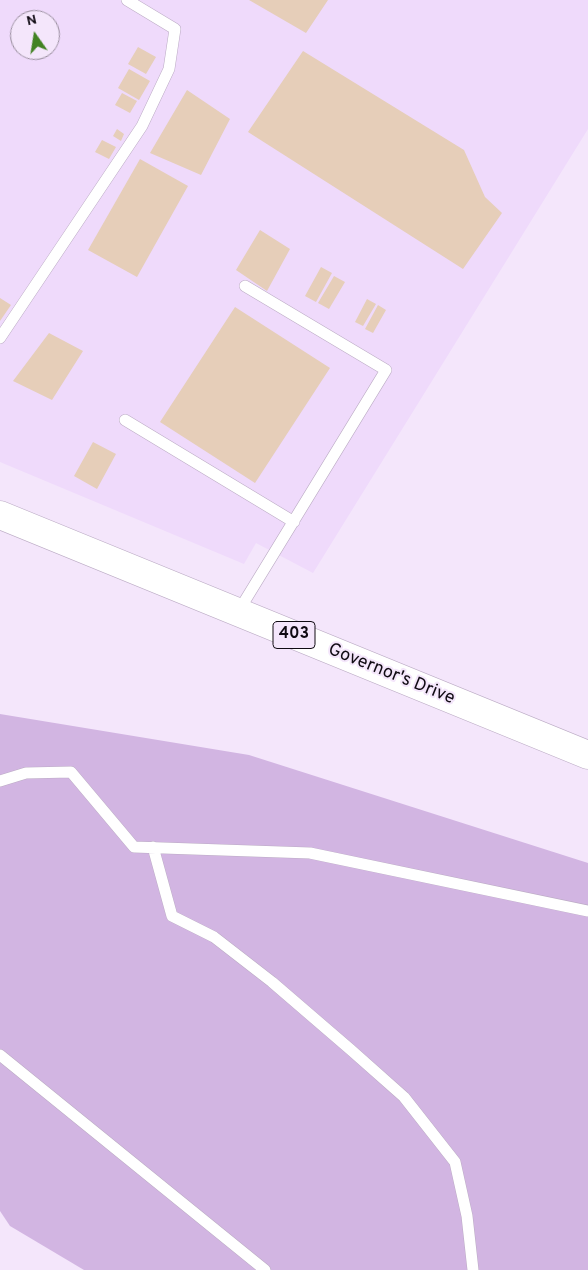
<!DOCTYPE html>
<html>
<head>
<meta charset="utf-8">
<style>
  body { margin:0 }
  #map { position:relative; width:588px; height:1270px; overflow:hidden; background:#f4e6fb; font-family:Overpass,sans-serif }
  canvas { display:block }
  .north { position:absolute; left:10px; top:10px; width:50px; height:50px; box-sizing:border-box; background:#f4e6fb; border:1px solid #998e9e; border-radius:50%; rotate:347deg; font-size:14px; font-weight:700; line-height:20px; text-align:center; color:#100b13 }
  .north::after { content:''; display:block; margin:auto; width:18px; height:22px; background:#428223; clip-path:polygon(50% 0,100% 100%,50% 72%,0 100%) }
</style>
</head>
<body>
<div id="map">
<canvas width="588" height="1270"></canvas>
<div class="north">N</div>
</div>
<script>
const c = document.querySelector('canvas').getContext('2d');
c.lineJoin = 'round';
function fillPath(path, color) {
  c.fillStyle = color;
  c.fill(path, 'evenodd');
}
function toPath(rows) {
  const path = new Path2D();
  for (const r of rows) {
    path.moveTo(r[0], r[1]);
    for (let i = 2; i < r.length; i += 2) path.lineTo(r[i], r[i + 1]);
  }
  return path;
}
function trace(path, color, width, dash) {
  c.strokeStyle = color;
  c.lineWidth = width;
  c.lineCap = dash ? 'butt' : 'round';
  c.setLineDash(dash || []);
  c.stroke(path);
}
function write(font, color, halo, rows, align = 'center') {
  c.font = font + ' Overpass,sans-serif';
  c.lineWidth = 4;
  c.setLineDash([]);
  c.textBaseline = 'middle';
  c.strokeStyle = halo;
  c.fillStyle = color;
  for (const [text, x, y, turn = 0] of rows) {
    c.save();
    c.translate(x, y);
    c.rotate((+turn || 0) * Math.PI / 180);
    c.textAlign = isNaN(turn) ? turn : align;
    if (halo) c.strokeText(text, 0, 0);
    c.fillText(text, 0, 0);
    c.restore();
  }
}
const built = toPath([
  [0,0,588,0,588,129,313,573,256,543,244,564,0,462],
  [20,20,50,20,50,50,20,50]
]);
const green = toPath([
  [0,714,249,755,588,863,588,1270,84,1270,10,1226,0,1211]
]);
const building = toPath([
  [249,0,328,0,306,33],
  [138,47,156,57,146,74,128,64],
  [303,51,464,150,485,197,502,213,463,269,248,132],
  [129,69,150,81,139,100,118,88],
  [187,90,230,119,201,175,150,153],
  [122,93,137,101,130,113,115,105],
  [117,129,124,134,121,141,113,136],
  [102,140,116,147,109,159,95,152],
  [140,159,188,186,137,277,88,250],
  [260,230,290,249,267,291,236,270],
  [321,267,332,273,316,302,305,296],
  [334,276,345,282,329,309,318,303],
  [0,298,11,305,0,321],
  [367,299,376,304,363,326,355,322],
  [378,305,386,310,373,333,365,329],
  [235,307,330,368,255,483,160,422],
  [49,333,83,351,52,400,13,381],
  [93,442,116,454,97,489,74,476]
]);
const lane = toPath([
  [0,338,142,126,169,69,175,29,127,0],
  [125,420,294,522],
  [238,612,386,370,245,286],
  [0,781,26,773,71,772,134,847,310,853,588,911],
  [153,847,172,916,214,937,272,982,351,1050,404,1097,455,1162,467,1216,473,1270],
  [0,1055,265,1270]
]);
const primary = toPath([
  [0,515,588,755]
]);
const shields = [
  [294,635,42]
];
const shieldNames = [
  ["403",294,635]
];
const streetNames = [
  ["Governor's Drive",391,675,22]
];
fillPath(built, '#efdafb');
fillPath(green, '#d2b5e2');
fillPath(building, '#e6ceb9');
trace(lane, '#bcacc5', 12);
trace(primary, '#bcacc5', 29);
trace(lane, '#fff', 11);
trace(primary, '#fff', 28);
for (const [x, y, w] of shields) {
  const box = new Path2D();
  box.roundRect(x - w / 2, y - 13.5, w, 27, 4);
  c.fillStyle = '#f4e6fb';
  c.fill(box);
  trace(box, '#100b13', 1);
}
write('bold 16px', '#100b13', null, shieldNames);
write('18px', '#100b13', '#f4e6fb', streetNames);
</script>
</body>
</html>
